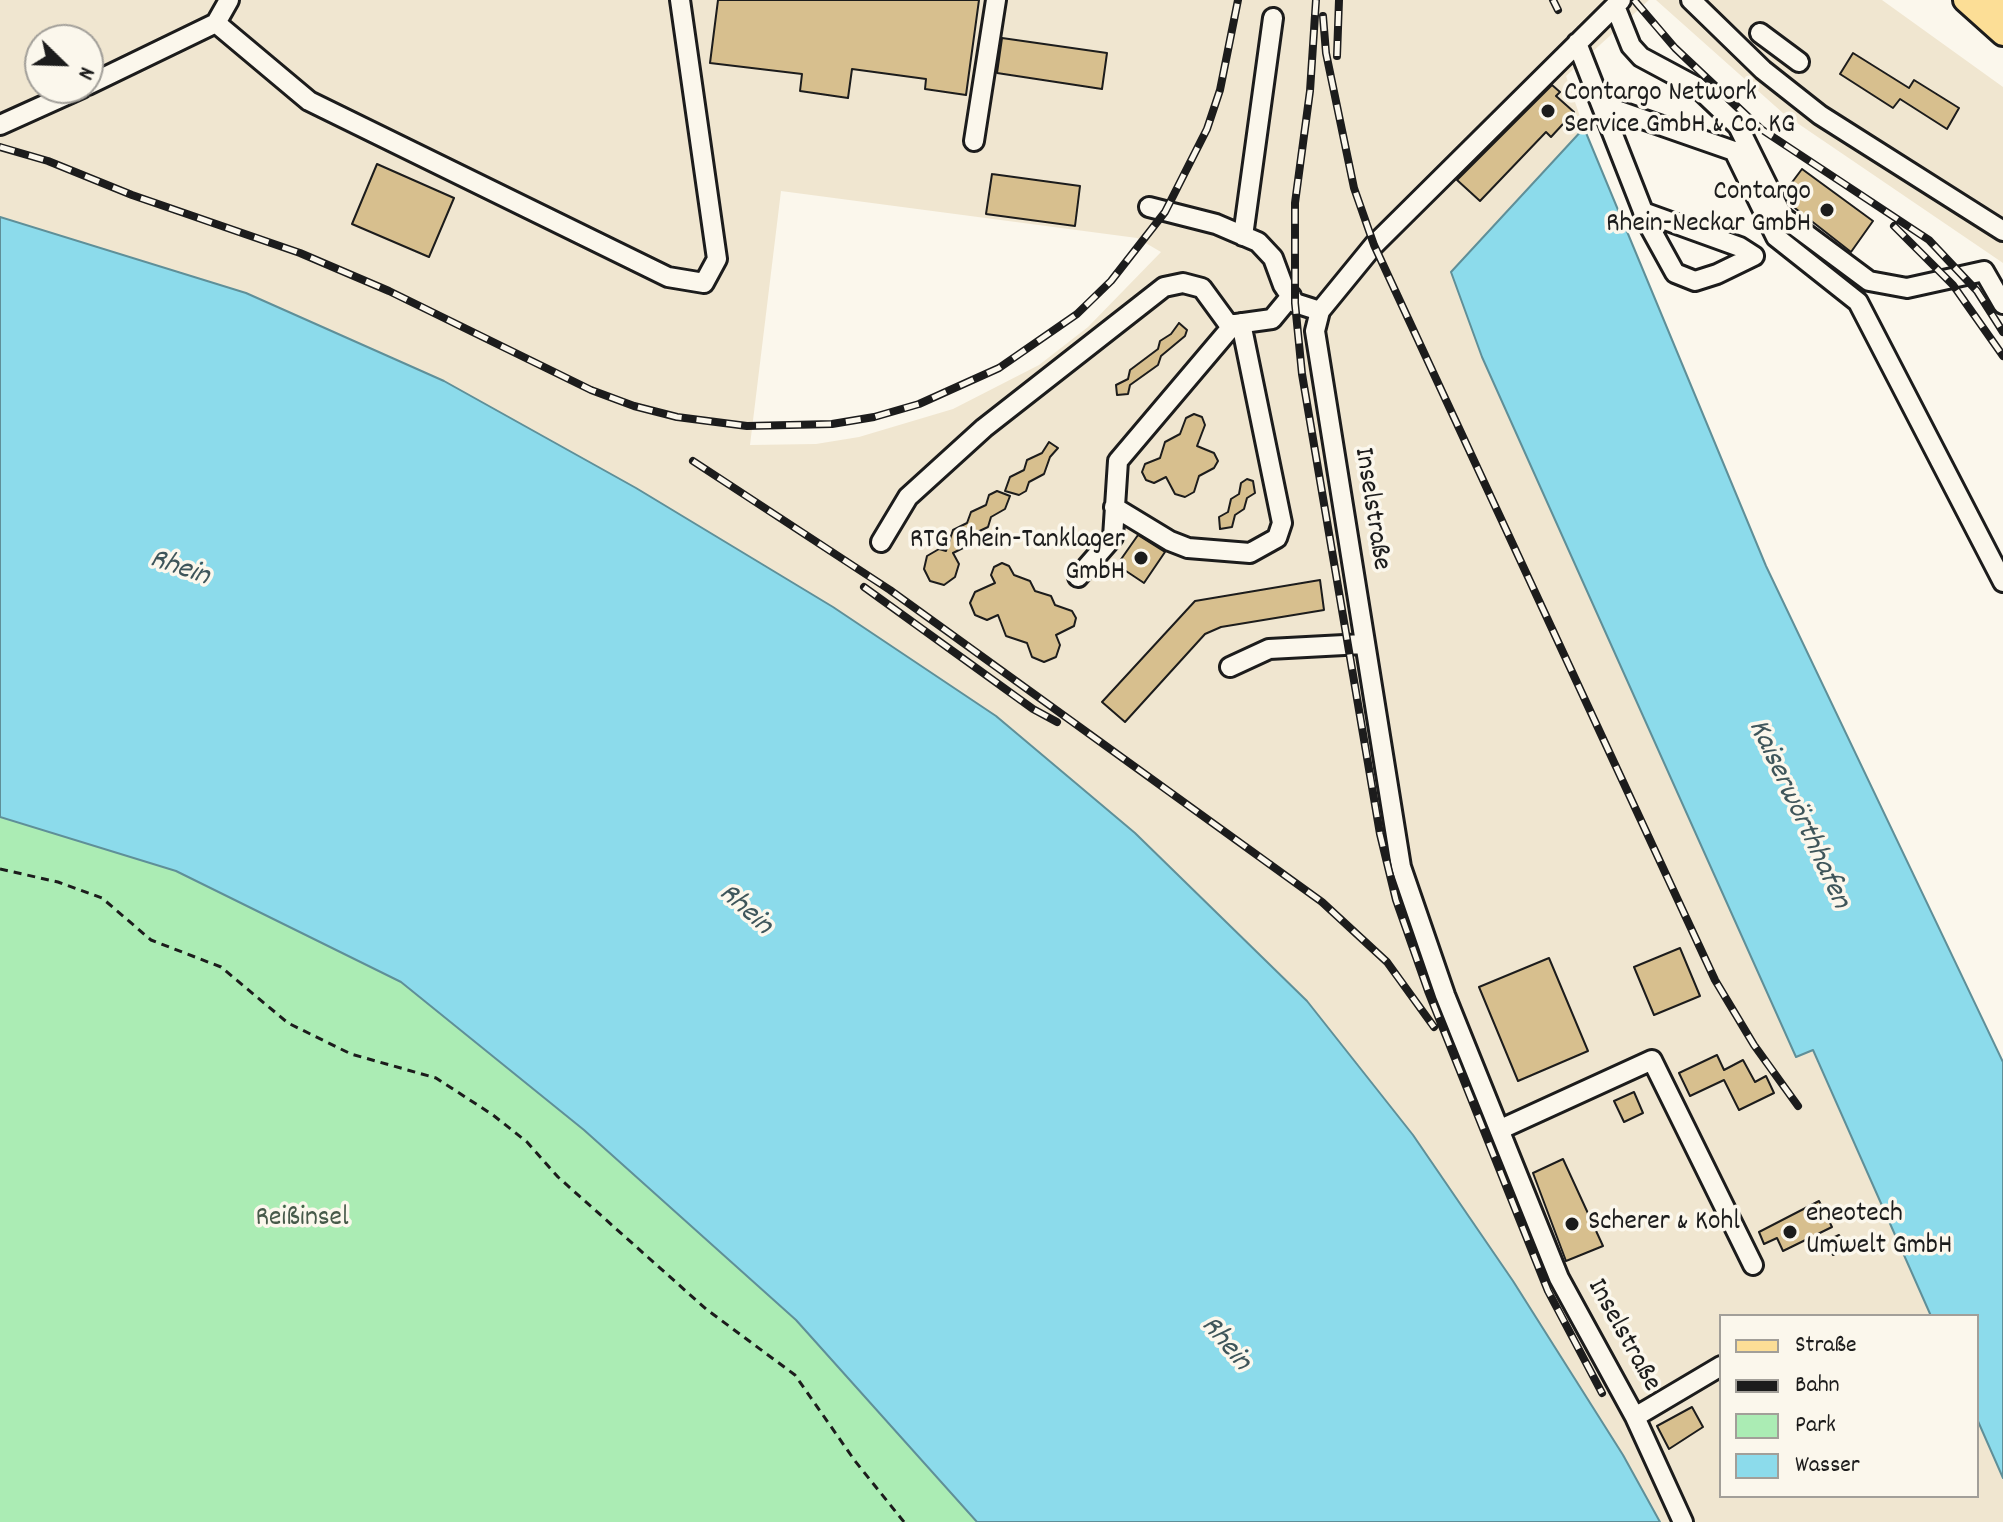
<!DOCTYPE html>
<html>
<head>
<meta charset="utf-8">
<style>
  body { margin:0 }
  #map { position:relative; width:2003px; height:1522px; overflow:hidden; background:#fbf7ec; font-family:Dekko,sans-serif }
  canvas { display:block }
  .legend { position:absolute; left:1719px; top:1314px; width:260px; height:184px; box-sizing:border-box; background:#fbf7ec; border:2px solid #a29f99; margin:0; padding:10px 14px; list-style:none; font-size:24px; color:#1c1c1c }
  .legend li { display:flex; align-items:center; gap:16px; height:40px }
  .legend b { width:40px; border:2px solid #a29f99 }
  .north { position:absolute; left:24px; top:24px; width:80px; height:80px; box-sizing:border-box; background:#fbf7ec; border:2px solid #a29f99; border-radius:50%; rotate:113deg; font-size:22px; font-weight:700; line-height:32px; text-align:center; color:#1c1c1c }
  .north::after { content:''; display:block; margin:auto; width:28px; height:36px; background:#1c1c1c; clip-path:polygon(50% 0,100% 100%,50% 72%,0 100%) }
</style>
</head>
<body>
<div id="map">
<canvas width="2003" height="1522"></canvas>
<ul class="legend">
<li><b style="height:10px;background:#fcde96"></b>Straße</li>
<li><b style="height:10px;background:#1c1c1c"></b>Bahn</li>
<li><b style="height:22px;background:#abecb4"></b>Park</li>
<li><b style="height:22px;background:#8cdbeb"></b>Wasser</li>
</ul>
<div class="north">N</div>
</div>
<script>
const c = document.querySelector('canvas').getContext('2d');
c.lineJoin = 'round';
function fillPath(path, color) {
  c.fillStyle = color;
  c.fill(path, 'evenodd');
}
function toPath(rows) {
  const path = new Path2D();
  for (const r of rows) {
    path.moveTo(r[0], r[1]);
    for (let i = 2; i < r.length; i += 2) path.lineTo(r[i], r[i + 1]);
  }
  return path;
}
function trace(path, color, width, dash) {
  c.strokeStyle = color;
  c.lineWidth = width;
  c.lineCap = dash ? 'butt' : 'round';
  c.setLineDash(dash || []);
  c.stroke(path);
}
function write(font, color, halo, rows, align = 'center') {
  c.font = font + ' Dekko,sans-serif';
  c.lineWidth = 7;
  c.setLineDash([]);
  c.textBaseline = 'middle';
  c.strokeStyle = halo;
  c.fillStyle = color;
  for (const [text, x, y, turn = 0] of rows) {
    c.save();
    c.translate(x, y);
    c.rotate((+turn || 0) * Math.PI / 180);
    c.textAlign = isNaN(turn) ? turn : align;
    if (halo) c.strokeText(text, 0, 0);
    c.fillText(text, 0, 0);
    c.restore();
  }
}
const built = toPath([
  [0,0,1649,0,1566,76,1584,128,1451,273,1796,1057,1812,1050,1931,1316,1721,1316,1721,1496,1977,1496,1977,1419,2003,1478,2003,1522,1660,1522,1623,1455,1135,833,996,716,833,607,636,488,444,381,246,293,0,217],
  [40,40,88,40,88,88,40,88],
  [781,191,1137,238,1161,252,1088,327,1039,365,953,409,859,437,816,444,750,445],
  [1656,0,1882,0,2003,87,2003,263,1784,114]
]);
const green = toPath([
  [0,737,347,887,1070,1522,0,1522]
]);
const water = toPath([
  [1584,128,1766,566,2003,1062,2003,1478,1977,1419,1977,1316,1931,1316,1813,1050,1796,1057,1482,357,1451,272,1584,128],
  [0,217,246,293,444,381,636,488,833,607,996,716,1135,833,1307,1001,1413,1135,1513,1281,1623,1455,1660,1522,977,1522,796,1320,584,1130,401,982,176,871,0,817,0,217]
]);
const building = toPath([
  [718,0,979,0,966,95,925,89,926,79,852,69,848,98,800,91,802,74,710,63,718,0],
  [1002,38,1107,53,1102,89,997,73,1002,38],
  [1853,53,1909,88,1914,80,1959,108,1947,129,1900,99,1893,108,1840,74,1853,53],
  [1552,85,1560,92,1556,96,1574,112,1551,137,1546,132,1480,201,1457,180,1552,85],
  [377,164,454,198,429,257,352,224,377,164],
  [1802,169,1873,221,1851,252,1791,205,1784,193,1802,169],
  [992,174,1080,186,1075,226,986,214,992,174],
  [1179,323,1187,330,1185,336,1161,356,1158,365,1130,385,1128,394,1117,395,1116,385,1128,379,1130,370,1158,349,1160,341,1171,334,1179,323],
  [1194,414,1202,417,1205,425,1197,446,1214,453,1218,461,1214,468,1199,476,1194,492,1185,497,1175,494,1166,477,1154,483,1146,480,1142,472,1145,464,1160,458,1165,442,1180,434,1186,418,1194,414],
  [1049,442,1058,448,1050,457,1044,474,1029,482,1026,491,1019,495,1005,491,1010,477,1024,470,1027,460,1042,453,1049,442],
  [1247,479,1253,481,1255,493,1247,498,1244,509,1235,515,1232,527,1220,529,1219,517,1228,512,1231,499,1239,494,1241,483,1247,479],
  [997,491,1010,496,1005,509,991,517,988,527,973,534,969,545,953,553,959,564,955,577,944,585,930,581,924,569,927,556,939,549,946,551,953,530,967,523,971,512,986,505,989,495,997,491],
  [1138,535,1165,552,1144,583,1117,565,1138,535],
  [1002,563,1009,566,1014,575,1030,581,1035,591,1051,596,1055,605,1072,611,1076,618,1074,626,1056,635,1060,645,1056,657,1044,662,1032,657,1027,643,1006,636,998,615,987,620,975,615,970,603,975,592,995,583,991,575,994,567,1002,563],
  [1320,580,1324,610,1221,627,1205,634,1125,722,1102,702,1195,601,1320,580],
  [1680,948,1700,996,1654,1015,1634,967,1680,948],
  [1549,958,1588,1051,1518,1081,1479,987,1549,958],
  [1717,1055,1724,1070,1743,1060,1755,1082,1766,1076,1774,1093,1739,1110,1724,1080,1690,1096,1679,1073,1717,1055],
  [1634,1092,1643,1113,1624,1122,1614,1101,1634,1092],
  [1563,1159,1603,1246,1566,1261,1533,1173,1563,1159],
  [1819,1201,1832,1227,1783,1251,1777,1238,1764,1244,1759,1232,1819,1201],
  [1839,1235,1846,1248,1833,1255,1826,1241,1839,1235],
  [1692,1407,1703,1427,1669,1449,1657,1426,1692,1407]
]);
const path = toPath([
  [0,869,58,882,102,898,151,940,221,967,288,1023,351,1054,436,1078,493,1115,527,1142,558,1177,706,1309,795,1375,855,1461,904,1522]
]);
const minor = toPath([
  [1621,0,1374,245,1320,311,1315,331,1401,867,1445,995,1559,1278,1635,1417,1683,1522],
  [1691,0,1763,70,1820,115,2003,231],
  [1615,6,1631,46,1641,57,1697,87,1738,126,1783,217,1869,281,1907,288,1984,271,2003,304],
  [216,23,309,101,668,277,704,283,717,259,680,0],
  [1760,33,1799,62],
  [1577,43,1648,224,1675,273,1695,281,1717,274,1754,256],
  [88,85,216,23,229,0],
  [1602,105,1734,151,1776,237,1858,302,2003,582],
  [0,125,82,88],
  [974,141,996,0],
  [1149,207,1216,224,1258,242,1273,258,1283,285,1295,303,1320,311],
  [1643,212,1740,247,1754,256],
  [1243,236,1273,18],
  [1114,507,1170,541,1188,548,1250,553,1277,538,1282,523,1241,323],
  [881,542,908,497,984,428,1164,287,1183,283,1202,288,1229,325,1272,319,1291,296],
  [1078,577,1113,537,1118,461,1234,324],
  [1230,667,1269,649,1363,644],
  [1501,1129,1652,1060,1753,1265],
  [1635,1417,1721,1366]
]);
const major = toPath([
  [1965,0,2003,34],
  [1989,0,2003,12]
]);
const rail = toPath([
  [1316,0,1310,91,1295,203,1295,303,1302,374,1380,834,1396,900,1428,991,1548,1291,1602,1393],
  [1553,0,1558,10],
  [1634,0,1675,48,1761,129,1929,240,1977,291,2003,332],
  [1323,16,1326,53,1354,188,1374,245,1715,980,1754,1045,1798,1106],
  [1337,56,1339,0],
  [0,147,48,161,132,195,300,253,389,291,591,390,634,406,677,417,747,426,832,424,874,417,919,404,999,368,1077,314,1111,281,1165,212,1207,129,1220,90,1238,0],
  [1894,226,1953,285,2003,356],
  [693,461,890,590,1322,902,1387,962,1434,1027],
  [864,587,1033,709,1057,722]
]);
const markers = [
  [1548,111,8,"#1c1c1c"],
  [1827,210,8,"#1c1c1c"],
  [1141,558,8,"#1c1c1c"],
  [1572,1224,8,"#1c1c1c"],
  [1790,1232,8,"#1c1c1c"]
];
const poiNames = [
  ["Contargo Network",1564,95],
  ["Service GmbH & Co. KG",1564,127],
  ["Contargo",1811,194,"right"],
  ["Rhein-Neckar GmbH",1811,226,"right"],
  ["RTG Rhein-Tanklager",1125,542,"right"],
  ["GmbH",1125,574,"right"],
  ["eneotech",1806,1216],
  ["Umwelt GmbH",1806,1248],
  ["Scherer & Kohl",1588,1224]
];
const streetNames = [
  ["Inselstraße",1370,509,81],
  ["Inselstraße",1622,1336,61]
];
const parkNames = [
  ["Reißinsel",302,1220]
];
const waterNames = [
  ["Rhein",179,570,19],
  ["Kaiserwörthhafen",1797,815,65],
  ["Rhein",744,911,42],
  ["Rhein",1224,1345,50]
];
fillPath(built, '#f0e6d0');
fillPath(green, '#abecb4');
fillPath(water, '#8cdbeb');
trace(water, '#5f8f98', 2);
fillPath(building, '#d7bf8e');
trace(building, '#1c1c1c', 2);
trace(minor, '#1c1c1c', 24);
trace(major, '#1c1c1c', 28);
trace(path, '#1c1c1c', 3, [8, 6]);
trace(minor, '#fbf7ec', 18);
trace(major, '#fcde96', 22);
trace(rail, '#1c1c1c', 8);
trace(rail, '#fbf7ec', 5, [15]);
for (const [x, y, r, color] of markers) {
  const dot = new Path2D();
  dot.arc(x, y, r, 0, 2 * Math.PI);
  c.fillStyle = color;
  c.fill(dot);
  trace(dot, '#fbf7ec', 3);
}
write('28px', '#1c1c1c', '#fbf7ec', poiNames, 'left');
write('28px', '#1c1c1c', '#fbf7ec', streetNames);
write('28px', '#475a4a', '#fbf7ec', parkNames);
write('italic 30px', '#3e555a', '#fbf7ec', waterNames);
</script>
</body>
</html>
